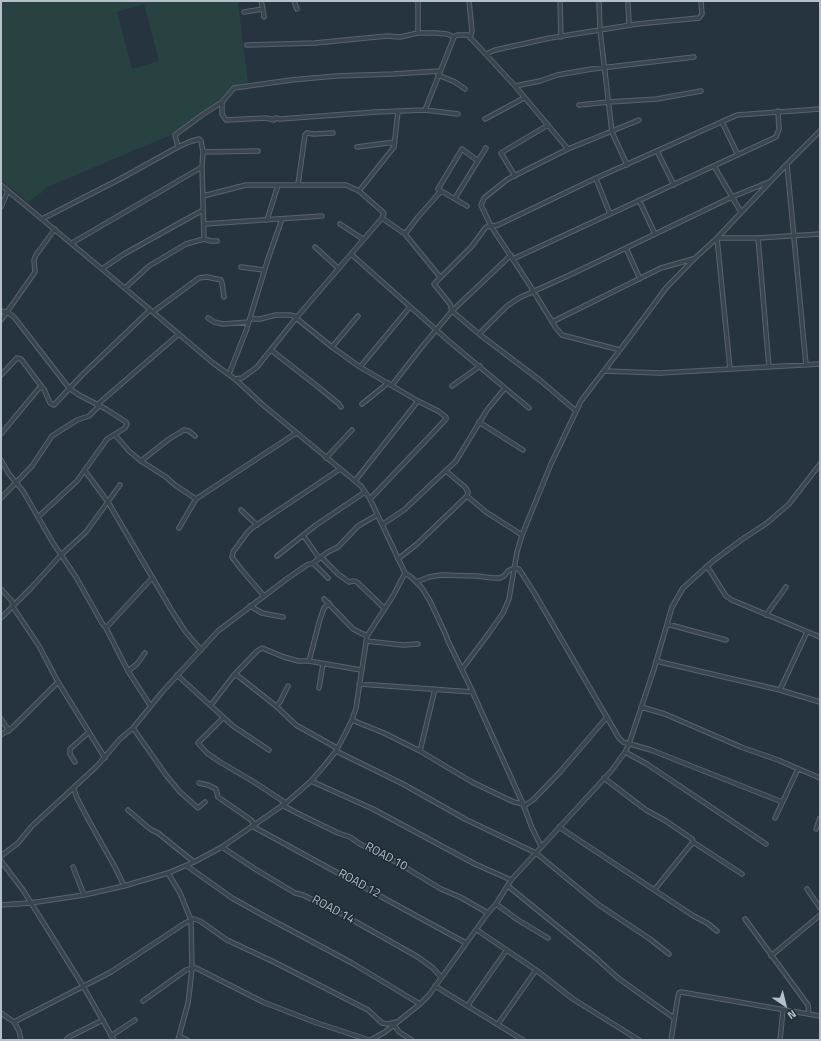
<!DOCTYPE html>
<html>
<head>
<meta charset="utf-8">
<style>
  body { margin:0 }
  #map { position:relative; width:821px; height:1041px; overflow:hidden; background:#263440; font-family:"Titillium Web",sans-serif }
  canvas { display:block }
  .frame { position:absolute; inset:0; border:2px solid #b7c0ca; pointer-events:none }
  .north { position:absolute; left:765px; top:985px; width:40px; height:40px; -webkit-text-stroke:3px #1f2a35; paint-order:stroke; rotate:145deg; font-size:11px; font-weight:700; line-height:16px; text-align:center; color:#b7c0ca }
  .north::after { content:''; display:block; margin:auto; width:14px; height:18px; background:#b7c0ca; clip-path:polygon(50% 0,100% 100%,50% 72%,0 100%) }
</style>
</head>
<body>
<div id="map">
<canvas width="821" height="1041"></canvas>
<div class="frame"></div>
<div class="north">N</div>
</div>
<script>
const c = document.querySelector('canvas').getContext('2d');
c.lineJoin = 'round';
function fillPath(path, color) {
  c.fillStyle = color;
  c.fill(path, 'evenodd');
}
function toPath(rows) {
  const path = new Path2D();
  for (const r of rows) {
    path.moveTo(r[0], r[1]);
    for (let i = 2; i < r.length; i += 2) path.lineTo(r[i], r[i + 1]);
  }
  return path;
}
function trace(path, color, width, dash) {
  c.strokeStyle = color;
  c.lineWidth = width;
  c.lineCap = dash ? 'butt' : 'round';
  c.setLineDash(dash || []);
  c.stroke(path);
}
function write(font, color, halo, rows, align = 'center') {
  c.font = font + ' "Titillium Web",sans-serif';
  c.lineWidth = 3;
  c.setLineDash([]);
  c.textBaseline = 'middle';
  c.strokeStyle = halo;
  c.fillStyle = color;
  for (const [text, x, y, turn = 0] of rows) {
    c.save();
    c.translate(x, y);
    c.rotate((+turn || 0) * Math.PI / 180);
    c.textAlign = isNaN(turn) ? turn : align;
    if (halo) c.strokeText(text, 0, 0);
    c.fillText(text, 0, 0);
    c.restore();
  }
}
const green = toPath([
  [1,1,238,1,248,83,231,87,224,97,171,135,45,188,41,193,28,202,1,180],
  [144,4,159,61,132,69,117,12]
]);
const street = toPath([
  [294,1,297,9],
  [418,1,418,33],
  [469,1,472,31,470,38],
  [560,1,561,37],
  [599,1,600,30,612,132,627,165],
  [628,4,629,25],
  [263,9,264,17],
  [244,12,263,9,261,1],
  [247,45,315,43,387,36,400,37,418,33,436,33,447,34,454,37],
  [486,54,495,50,550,38,637,24,699,18,702,14,701,1],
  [438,75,455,82,465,89],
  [515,86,540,81,557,75,592,69,694,57],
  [222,102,222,114,226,120,266,118,274,120,275,118,280,119,376,112,425,110,458,114],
  [579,105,609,102,657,99,701,91],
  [425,110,454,37,457,35,468,35,515,86,568,149],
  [485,119,524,98],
  [722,122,738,155],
  [178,147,175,135,202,115,222,102,234,88,291,80,336,76,393,74,440,71],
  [357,147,395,142],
  [657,151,674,185],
  [203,152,258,151],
  [787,164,806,365],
  [714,166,741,212],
  [515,176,501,153,548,125],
  [596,179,610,214],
  [298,184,305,135,307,133,314,134,333,133],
  [1,185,102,269,213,363,235,379,263,405,361,486,370,499,405,573,411,577,422,588,430,601,445,633,448,641,468,682,523,804,532,828,541,846],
  [359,191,394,147,398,111],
  [203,196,246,185,346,185,359,191,384,213,382,218,297,317,257,367,249,373,242,378,235,379],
  [455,198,486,148],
  [639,200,655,234],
  [467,206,438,189,462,149,478,161],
  [1,207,8,191],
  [382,218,405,234,440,277],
  [42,219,120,179,178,147,189,142,199,139,201,141,203,152,202,167,204,239],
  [267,220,278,185],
  [204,224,322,216],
  [340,224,363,239],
  [405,234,418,217,441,191],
  [758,238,769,367],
  [72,243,202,167],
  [315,247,338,268],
  [626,248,640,279],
  [351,254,451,343,529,408],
  [513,259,776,137,779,129,778,111],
  [241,267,264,270],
  [102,269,124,254,203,210],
  [125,288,149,266,186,244,204,239,211,241,217,241],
  [1,311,7,312,35,272,34,260,36,255,55,229],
  [153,312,199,278,207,277,221,280,222,283,224,297],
  [208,318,214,322,223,324,249,322],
  [296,318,332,347,360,367,418,401,438,411,446,417,446,419,431,435,370,499],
  [250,319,260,319,276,315,290,315,297,317],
  [1,320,7,312,14,317,69,388,79,395,106,409,126,422,127,424,125,428,107,439,77,481,38,517],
  [552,322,661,268,693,259],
  [479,334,507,306,519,298,574,273,732,197,769,182],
  [332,347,358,316],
  [271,350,317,386,339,404,341,407],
  [620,350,562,335,556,328,529,284,491,226,481,205,484,198,508,179,568,149,639,120],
  [360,367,410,307],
  [730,369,717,238,758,238,820,234],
  [604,371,660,373,820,364],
  [229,374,246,331,268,259,282,219],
  [1,375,17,358,21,359,42,387],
  [392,385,421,348,452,311,511,255],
  [452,386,480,366],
  [362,404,388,383],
  [576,411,541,381,479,334,452,311,450,304,434,284,472,246,486,227,498,225,594,179,737,115,820,109],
  [479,422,523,450],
  [1,434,40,387,44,389,50,403,54,405,82,375,150,310],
  [115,435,129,451,141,461,166,477,175,485,196,499],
  [326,458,352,430],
  [1,460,9,474,23,491,53,543,76,577,102,623,106,628,128,671,150,705],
  [141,461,169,439,184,430,189,431,195,436],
  [85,471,108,502,172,611,185,631,201,650],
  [446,471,465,487,468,492,467,496],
  [355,481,418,401],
  [467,496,486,512,522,535],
  [1,498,32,466,52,436,77,420,89,416,97,408,98,404,179,334],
  [241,510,257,525],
  [383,524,404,510,456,461,487,410,505,388],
  [179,528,196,499,296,433],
  [303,535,319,558],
  [277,556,316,525,365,492],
  [321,557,338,574,349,582,354,581,357,582,384,608],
  [398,559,417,544,467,496],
  [313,563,328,578],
  [707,566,726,596,732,600,820,637],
  [416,582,429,577,441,575,477,576,493,578,500,578,504,576,508,571,514,568,519,569,535,594,619,738,623,742,651,750,782,802],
  [1,589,12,601,13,607,39,646,58,682,105,758],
  [264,596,241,569,232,557,233,552,247,533,252,528,340,469],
  [324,599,353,629,367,636],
  [250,606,262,613,283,617],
  [766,615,786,587],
  [1,618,31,588,61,555,86,532,120,485],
  [667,624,726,640],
  [106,628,152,578],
  [366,641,403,645,418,644],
  [309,661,320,619,324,608,329,603],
  [656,661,780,690,820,702],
  [462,669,489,633,503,613,509,599,517,552,522,535,551,464,581,401,626,342,666,288,694,259,717,238,787,164,820,131],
  [128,671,137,664,145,653],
  [177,675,233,726,269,750],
  [234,675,238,676,276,706],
  [359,684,473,692],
  [288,686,280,702,276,706,296,725,337,748],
  [319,688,323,664],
  [780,690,807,632],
  [211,705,234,675,257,651,262,648,284,657,298,661,309,661,361,670],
  [641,707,665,714,741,747,778,760,820,778],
  [223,718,198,743,207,753,220,762,254,782,286,803],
  [1,719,9,731],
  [352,720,384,733,420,751,472,782,499,795,514,802,523,804],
  [133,728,166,775,180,792,198,808,205,802],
  [1,735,13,727,58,682],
  [336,751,403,784,465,819,536,853,599,905,650,939,669,954],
  [420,751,435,689],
  [625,752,647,764,766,844],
  [75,762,70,754,70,749,89,732],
  [604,778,646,810,666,821,692,839,693,842,742,874],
  [311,781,373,809,475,864,511,880],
  [199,783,208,785,216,789,218,797,251,820,254,824],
  [74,789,77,798,88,819,116,869,124,886],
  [282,805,297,813,338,833,350,837,360,844,398,863,441,889,460,897,488,913],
  [524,806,533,800,560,772,607,717],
  [128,810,150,829,158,833,194,862],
  [775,818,798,769],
  [252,826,466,943],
  [559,827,692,915,707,923,717,931],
  [816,829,820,818],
  [222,847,255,869,295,893,303,895,342,914,418,957,433,968,441,977],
  [1,856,18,843,32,826,97,766,120,739,133,728,163,691,218,631,288,578,307,565,313,563,328,552,338,547,358,526,377,515],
  [1,861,23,890,83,986,114,1040],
  [187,866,232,898,266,917,352,963,420,1004],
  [73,867,84,895],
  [168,873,180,893,191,920,192,968,190,987,188,1003,178,1040],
  [508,886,595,957,618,978,674,1018],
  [655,889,693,842],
  [807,889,820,908],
  [496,904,518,920,548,938],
  [1,905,30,903,84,895,124,886,168,873,194,862,222,847,286,803,311,781,324,766,336,751,345,734,352,720,356,708,367,636,393,596,405,573],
  [745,919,808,1005,809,1014],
  [477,930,536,970,573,999,639,1040],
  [771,956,820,915],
  [435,986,523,1040],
  [143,1001,186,970,192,968,196,968,263,1002,317,1023,369,1040],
  [468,1005,506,951],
  [1,1013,14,1022,19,1031,21,1040],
  [14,1022,111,972,185,923,194,919,200,921,227,940,272,961,368,1010,382,1023,388,1024,396,1022],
  [498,1024,536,970],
  [394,1025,399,1032,412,1040],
  [111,1036,135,1020],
  [179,1036,187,1040],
  [66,1040,69,1037,103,1020],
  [371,1040,385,1032,420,1004,429,995,488,913,496,904,511,880,612,770,625,752,629,744,654,669,672,607,683,588,713,561,744,538,767,523,789,504,820,464],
  [671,1040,678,996,679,993,681,992,820,1016],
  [780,1040,783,1010]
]);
const streetNames = [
  ["ROAD 10",386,857,28],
  ["ROAD 12",359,884,29],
  ["ROAD 14",333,910,28]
];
fillPath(green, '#284141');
trace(street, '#58636d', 5.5);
trace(street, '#3a4550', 3.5);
write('12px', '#b7c0ca', '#1f2a35', streetNames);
</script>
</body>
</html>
